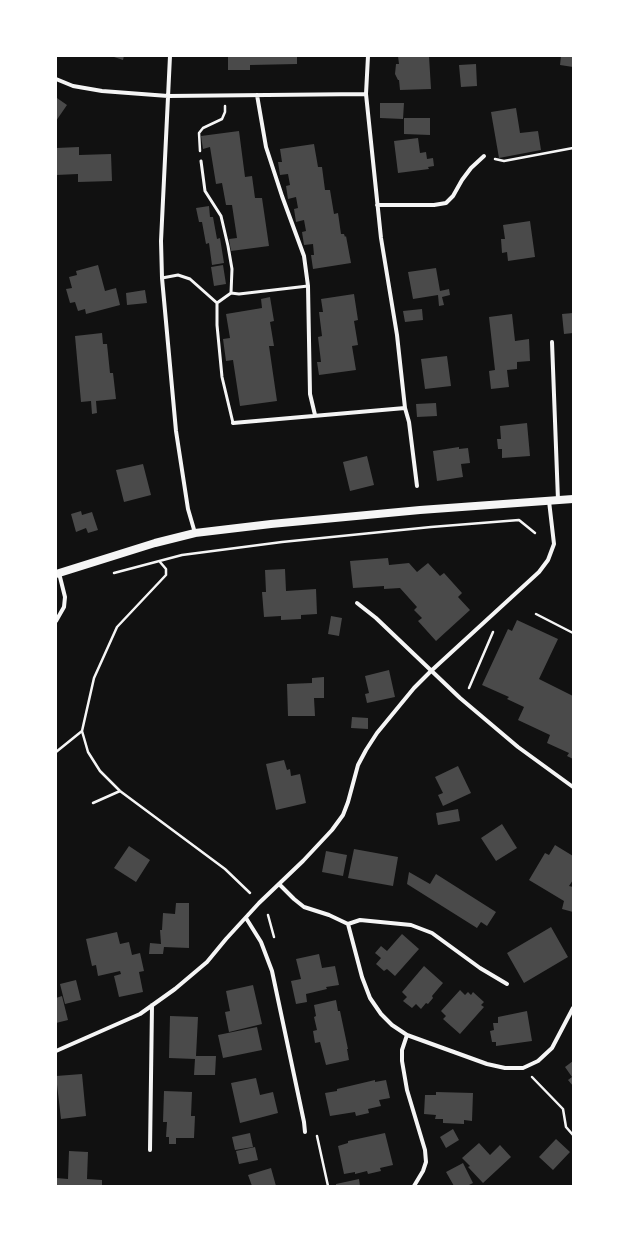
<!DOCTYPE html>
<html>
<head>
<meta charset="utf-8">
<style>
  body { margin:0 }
  #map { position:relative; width:629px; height:1242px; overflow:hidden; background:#111; font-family:Ubuntu,sans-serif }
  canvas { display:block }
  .frame { position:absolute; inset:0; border:57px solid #fff; pointer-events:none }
</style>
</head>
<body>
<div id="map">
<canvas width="629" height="1242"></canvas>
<div class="frame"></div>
</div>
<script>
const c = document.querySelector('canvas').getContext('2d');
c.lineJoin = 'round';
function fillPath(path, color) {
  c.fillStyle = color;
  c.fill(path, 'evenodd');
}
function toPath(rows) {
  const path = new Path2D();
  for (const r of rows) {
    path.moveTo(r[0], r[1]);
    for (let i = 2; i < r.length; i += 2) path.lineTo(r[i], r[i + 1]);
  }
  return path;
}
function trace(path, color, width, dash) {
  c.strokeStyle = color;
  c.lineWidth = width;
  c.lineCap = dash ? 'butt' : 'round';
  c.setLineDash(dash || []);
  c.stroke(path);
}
const building = toPath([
  [111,56,124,56,123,60],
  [228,56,297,56,297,64,250,65,250,70,228,70],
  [398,56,429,56,431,89,400,90,399,80,398,80,395,74,396,64,399,64],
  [561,56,573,56,573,67,560,65],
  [476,64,477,86,461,87,459,65],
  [57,98,67,105,56,121,56,99],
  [380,103,404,103,403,119,380,118],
  [516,108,520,133,538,131,541,150,499,158,491,112],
  [404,118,430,118,430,135,404,134],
  [239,131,245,177,252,176,255,198,262,198,269,246,231,251,229,239,237,238,232,205,226,205,222,183,216,184,210,147,203,149,201,136],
  [418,138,420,153,426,152,427,159,433,158,434,166,428,167,429,169,398,173,394,141],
  [314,144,318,167,322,167,325,190,330,190,334,214,338,213,341,234,344,234,345,237,346,236,351,263,313,269,311,255,314,255,313,244,304,245,302,232,306,231,304,220,296,222,294,209,298,208,296,197,288,199,286,186,290,185,288,174,280,175,278,162,282,162,280,149],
  [79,147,79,155,111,154,112,181,78,182,78,174,56,175,56,148],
  [209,206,210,217,213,217,217,239,220,238,224,263,212,265,209,243,206,244,202,222,199,222,196,208],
  [530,221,535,257,508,261,507,252,502,253,501,239,505,239,503,225],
  [98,265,105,291,116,288,120,305,86,314,85,309,78,311,75,302,70,303,66,289,72,288,69,277,77,275,76,271],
  [223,265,226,284,214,286,211,267],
  [436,268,440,291,449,289,450,295,442,297,444,305,439,306,438,295,413,299,408,272],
  [145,290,147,303,127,305,126,293],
  [354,294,358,320,354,321,358,345,352,346,356,370,319,375,317,362,321,362,318,337,322,336,319,312,323,312,321,299],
  [270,297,274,321,270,322,274,346,269,346,277,401,240,406,233,360,226,361,223,339,230,338,226,314,262,308,261,299],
  [422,309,423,320,405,322,403,311],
  [573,313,573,333,564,334,562,314],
  [512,314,515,341,529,339,530,361,517,362,517,369,507,370,509,387,491,389,489,371,495,370,489,317],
  [102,333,103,344,107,344,110,373,113,373,116,399,96,401,97,413,92,414,91,401,81,402,75,336],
  [447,356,451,386,425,389,421,359],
  [436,403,437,416,417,417,416,404],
  [527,423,530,456,502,458,502,449,498,449,497,439,501,439,500,426],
  [459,447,459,449,468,448,470,463,461,464,463,477,437,481,433,451],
  [367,456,374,485,350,491,343,462],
  [143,464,151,495,124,502,116,470],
  [81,511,82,515,92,512,98,530,88,533,86,528,76,532,71,514],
  [388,558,389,565,409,563,417,572,428,563,440,576,444,573,462,593,458,597,470,610,436,641,418,621,422,618,414,610,417,607,400,588,384,589,384,586,353,588,350,561],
  [285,569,286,591,316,589,317,614,301,615,301,619,281,620,281,616,264,617,262,592,266,592,265,570],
  [331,616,342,618,339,636,328,634],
  [517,620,558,639,539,679,573,696,573,759,567,756,569,753,547,743,550,735,518,720,524,707,507,699,509,697,482,685,508,629,512,631],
  [389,670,395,697,367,703,365,694,369,693,365,676],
  [324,677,324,698,314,698,315,716,288,716,287,684,312,683,312,678],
  [352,717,368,718,368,729,351,728],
  [284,760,287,770,290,769,291,776,300,774,306,803,276,810,266,764],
  [458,766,471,793,443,806,438,795,443,793,435,777],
  [458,809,460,821,438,825,436,813],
  [502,824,517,848,496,861,481,838],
  [555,845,573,856,573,880,569,886,573,887,573,912,562,909,564,901,529,880,545,853,549,855],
  [129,846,150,860,136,882,114,868],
  [354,849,398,857,393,886,348,878],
  [326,851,347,855,343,876,322,872],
  [409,872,430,884,436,874,496,912,487,926,481,922,477,928,407,884],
  [176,903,189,903,189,948,164,947,163,954,149,954,150,943,161,944,160,930,162,930,163,913,175,914],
  [551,927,568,957,524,983,507,953],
  [117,932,120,944,129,942,132,955,140,953,144,971,139,972,143,992,119,997,114,976,121,974,120,971,98,976,96,965,92,966,86,939],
  [402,934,419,949,395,976,387,969,384,971,376,964,381,958,375,953,381,946,387,951],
  [319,954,322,968,335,966,339,985,326,987,327,989,306,994,307,1002,296,1004,291,981,301,979,296,959],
  [424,966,443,983,432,996,433,998,428,1004,426,1003,421,1009,416,1004,412,1008,403,1001,407,997,402,992],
  [76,980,81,1000,65,1004,60,984],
  [253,985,262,1024,229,1032,225,1012,230,1011,226,991],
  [460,990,465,995,468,992,471,995,473,992,484,1002,481,1005,484,1007,460,1034,443,1019,446,1016,441,1011],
  [62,996,68,1020,56,1023,56,998],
  [336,1000,338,1011,340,1011,348,1049,347,1049,349,1060,326,1065,320,1042,315,1043,313,1031,317,1030,314,1017,316,1016,314,1005],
  [527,1011,532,1041,496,1046,496,1042,492,1042,490,1031,494,1030,493,1023,498,1023,498,1017],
  [170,1016,198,1017,196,1056,216,1056,215,1075,194,1075,195,1059,169,1058],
  [257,1027,262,1050,223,1058,218,1035],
  [573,1061,573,1086,568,1080,572,1077,565,1067],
  [82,1074,86,1116,61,1119,56,1076],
  [256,1078,260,1095,273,1092,278,1113,240,1123,231,1083],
  [375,1080,375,1082,386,1080,390,1098,379,1100,381,1106,368,1109,369,1113,356,1116,355,1112,330,1116,325,1093,337,1091,337,1089],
  [164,1091,192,1092,191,1116,195,1116,194,1138,176,1138,176,1144,169,1144,169,1137,166,1137,167,1122,163,1122],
  [436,1092,473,1093,472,1121,464,1120,464,1124,443,1123,443,1119,435,1119,436,1115,424,1114,425,1095,436,1095],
  [453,1129,459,1140,446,1148,440,1137],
  [250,1133,253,1147,235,1150,232,1137],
  [385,1133,393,1165,380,1168,381,1171,368,1174,367,1171,355,1174,355,1172,344,1174,338,1146,348,1143,348,1141],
  [556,1139,570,1152,553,1170,539,1157],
  [479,1143,490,1155,500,1145,511,1157,483,1183,468,1167,470,1166,462,1158],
  [255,1147,258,1160,239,1164,236,1151],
  [69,1151,88,1152,87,1179,102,1180,102,1186,56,1186,56,1178,68,1179],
  [463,1163,473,1183,467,1186,454,1186,446,1172],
  [271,1168,276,1186,252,1186,248,1175],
  [359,1179,360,1186,336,1186,336,1184]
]);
const path = toPath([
  [200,151,199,133,203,128,222,119,225,112,225,106],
  [495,159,504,161,573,148],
  [114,573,182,555,282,542,431,527,519,520,535,533],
  [536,614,573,633],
  [469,688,493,632],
  [82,731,88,752,100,771,120,791,225,869,250,893],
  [56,752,82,731,94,678,117,627,166,575,166,569,160,562],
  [93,803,120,791],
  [268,915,274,937],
  [532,1077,563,1109,566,1127,573,1135],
  [317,1136,328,1186]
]);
const service = toPath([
  [201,161,205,191,221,216,228,246,232,269,231,293,217,303],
  [162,278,178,275,190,279,217,303,217,325,222,377,233,423],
  [231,293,239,294,308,286]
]);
const minor = toPath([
  [170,56,161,241,162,278,176,431,188,509,195,533],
  [368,56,366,94,381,238,397,335,405,408,409,422,417,486],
  [56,79,73,86,102,91,168,96,366,94],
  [257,95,266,147,282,196,304,256,308,286,310,394,315,415],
  [377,205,434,205,446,203,453,196,462,180,471,168,484,156],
  [552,342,558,500],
  [233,423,405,408],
  [357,603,376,618,460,698,518,747,573,787],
  [56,621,64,607,65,597,59,573],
  [279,884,294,899,304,907,329,915,348,924,362,977,370,998,381,1014,392,1025,407,1035,487,1064,505,1068,523,1068,538,1061,552,1048,573,1008],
  [246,918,261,942,272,971,304,1122,305,1132],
  [348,924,360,920,411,925,432,933,480,968,507,984],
  [407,1035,402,1050,402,1061,407,1090,425,1150,426,1162,423,1171,414,1186],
  [56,1051,140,1014,175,989,207,962,226,939,259,903,303,861,332,830,343,815,348,802,358,765,366,750,377,733,414,688,431,671,539,572,548,560,554,544,549,501],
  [150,1150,152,1005]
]);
const secondary = toPath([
  [56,574,155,543,195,533,271,524,420,510,573,499]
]);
fillPath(building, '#4a4a4a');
trace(path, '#f5f5f5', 2.5);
trace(service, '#f5f5f5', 3);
trace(minor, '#f5f5f5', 4);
trace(secondary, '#f5f5f5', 8);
</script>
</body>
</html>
